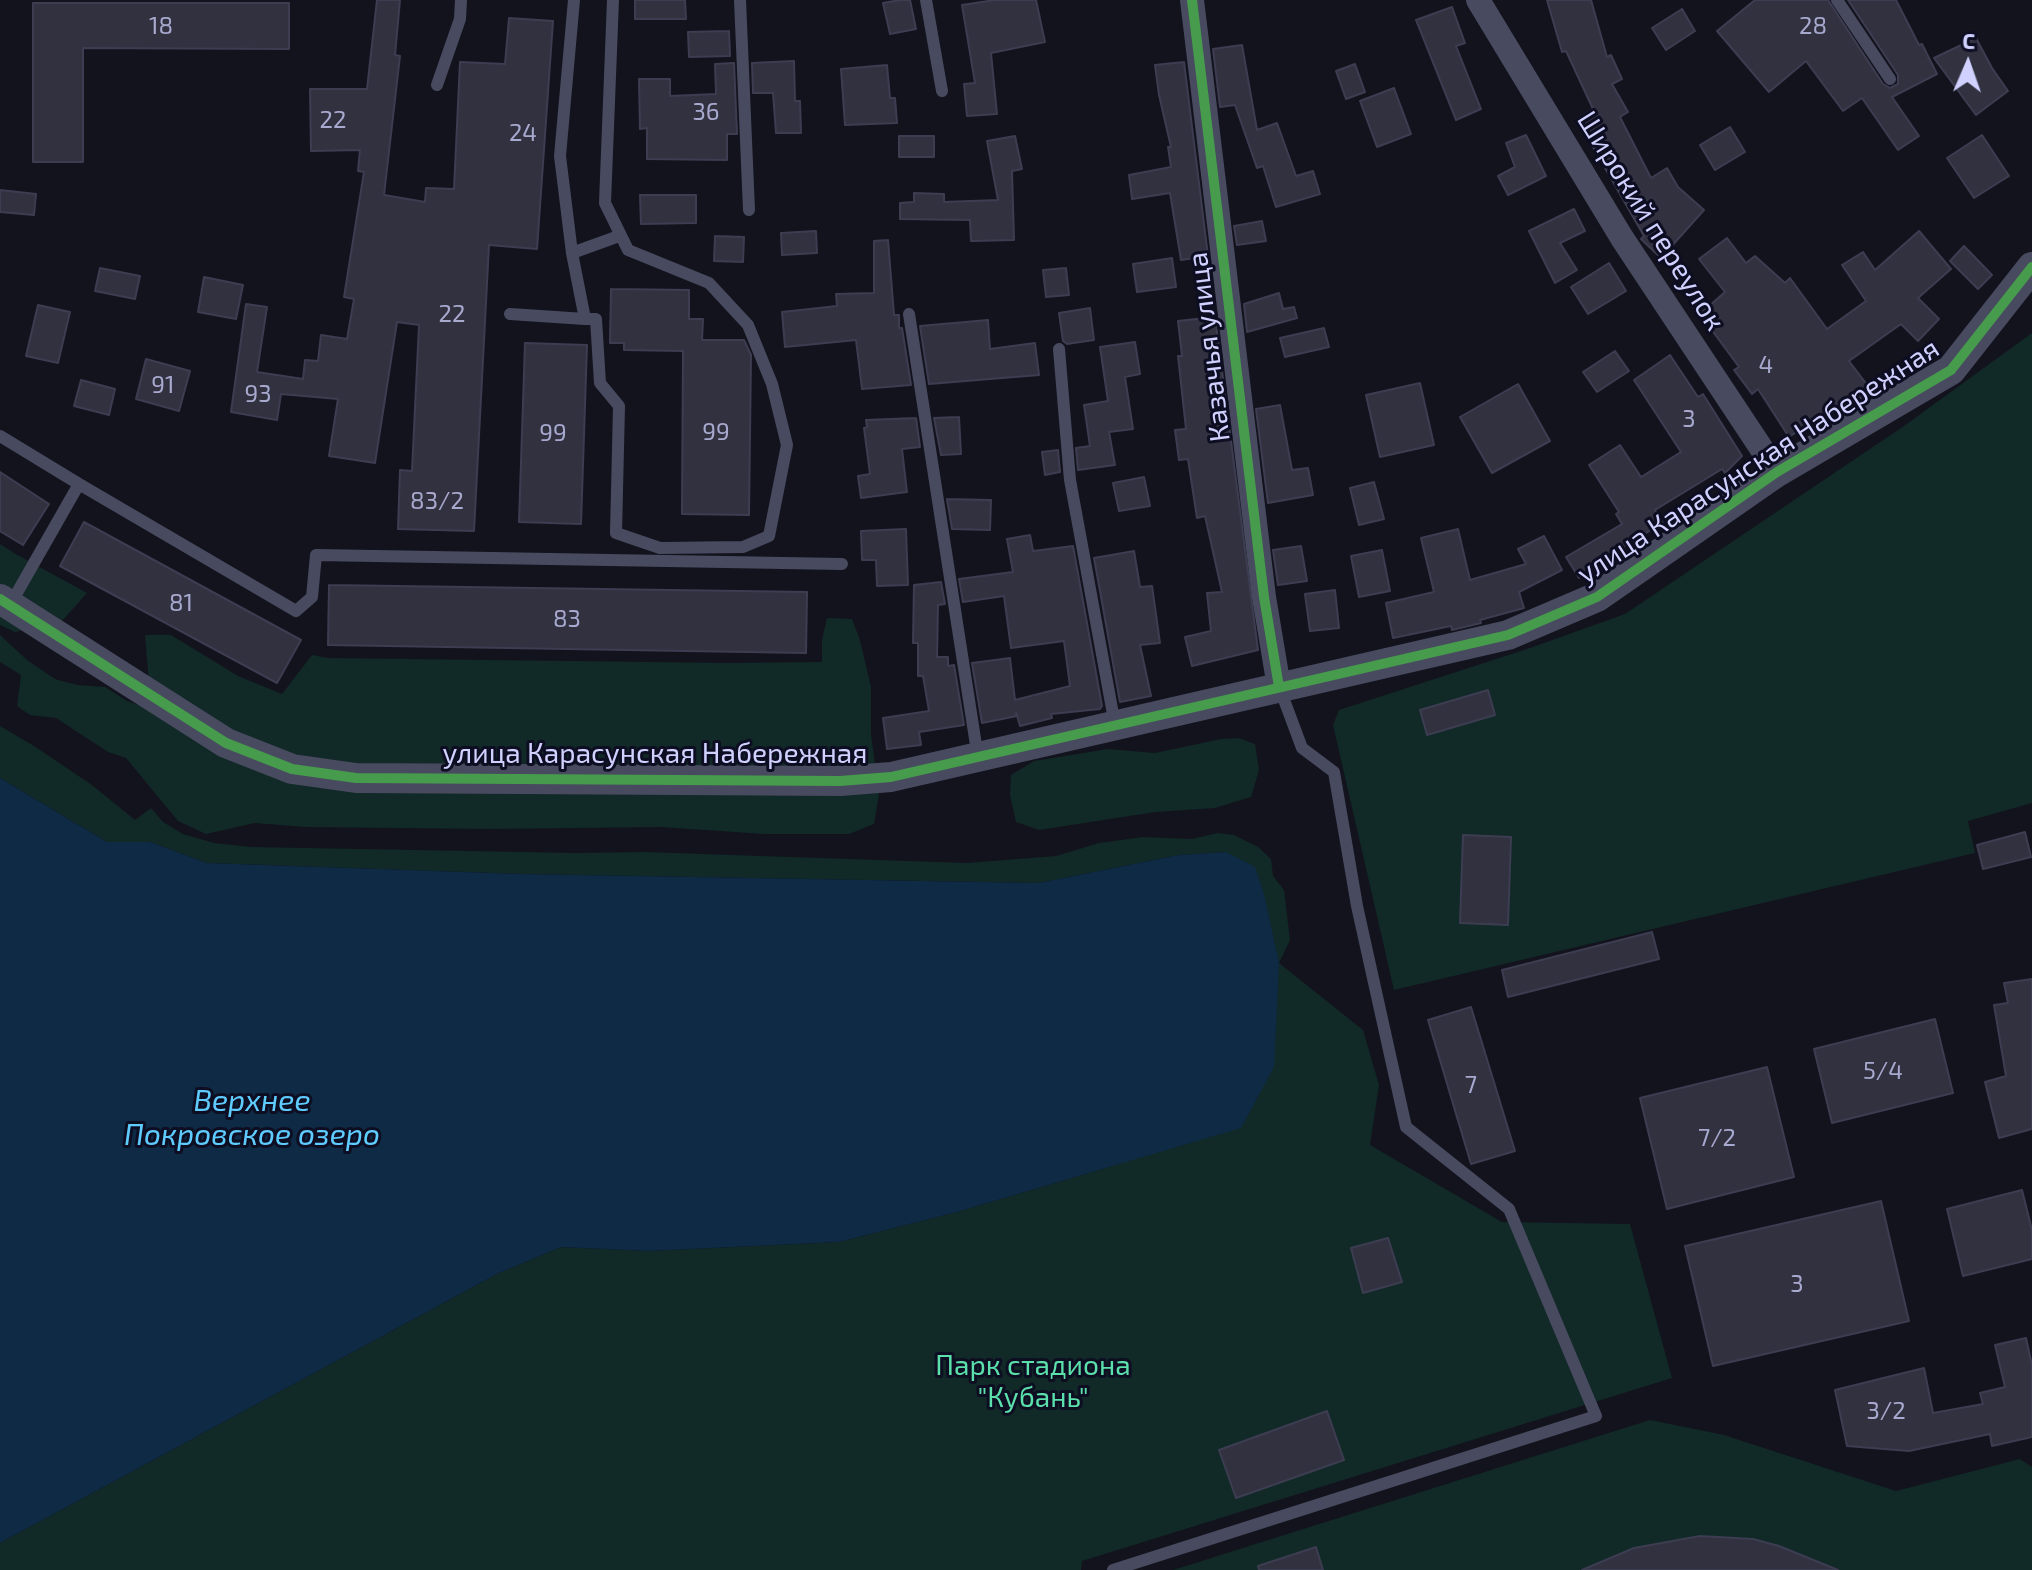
<!DOCTYPE html>
<html>
<head>
<meta charset="utf-8">
<style>
  body { margin:0 }
  #map { position:relative; width:2032px; height:1570px; overflow:hidden; background:#13131e; font-family:"Exo 2",sans-serif }
  canvas { display:block }
  .north { position:absolute; left:1928px; top:24px; width:80px; height:80px; -webkit-text-stroke:6px #0e0e23; paint-order:stroke; rotate:2deg; font-size:22px; font-weight:700; line-height:32px; text-align:center; color:#d0d1ff }
  .north::after { content:''; display:block; margin:auto; width:28px; height:36px; background:#d0d1ff; clip-path:polygon(50% 0,100% 100%,50% 72%,0 100%) }
</style>
</head>
<body>
<div id="map">
<canvas width="2032" height="1570"></canvas>
<div class="north">С</div>
</div>
<script>
const c = document.querySelector('canvas').getContext('2d');
c.lineJoin = 'round';
function fillPath(path, color) {
  c.fillStyle = color;
  c.fill(path, 'evenodd');
}
function toPath(rows) {
  const path = new Path2D();
  for (const r of rows) {
    path.moveTo(r[0], r[1]);
    for (let i = 2; i < r.length; i += 2) path.lineTo(r[i], r[i + 1]);
  }
  return path;
}
function trace(path, color, width, dash) {
  c.strokeStyle = color;
  c.lineWidth = width;
  c.lineCap = dash ? 'butt' : 'round';
  c.setLineDash(dash || []);
  c.stroke(path);
}
function write(font, color, halo, rows, align = 'center') {
  c.font = font + ' "Exo 2",sans-serif';
  c.lineWidth = 6;
  c.setLineDash([]);
  c.textBaseline = 'middle';
  c.strokeStyle = halo;
  c.fillStyle = color;
  for (const [text, x, y, turn = 0] of rows) {
    c.save();
    c.translate(x, y);
    c.rotate((+turn || 0) * Math.PI / 180);
    c.textAlign = isNaN(turn) ? turn : align;
    if (halo) c.strokeText(text, 0, 0);
    c.fillText(text, 0, 0);
    c.restore();
  }
}
const green = toPath([
  [2032,333,2032,803,1968,821,1975,853,1394,990,1333,725,1339,710,1530,648,1625,614,1904,426],
  [0,544,14,553,87,593,62,621,15,632,0,625],
  [827,618,852,619,860,640,871,687,871,734,879,795,874,824,849,834,764,834,661,827,490,829,305,827,255,823,206,834,178,821,126,758,108,752,56,718,30,715,17,706,21,675,0,662,0,635,27,660,55,679,77,685,105,687,127,701,151,709,145,635,171,635,238,676,282,694,312,655,328,658,728,663,822,662,822,640],
  [0,726,34,746,92,785,135,820,151,808,163,822,183,834,214,843,251,847,576,853,644,852,967,863,1056,856,1099,843,1143,837,1192,839,1218,833,1234,835,1258,847,1271,859,1273,876,1284,890,1290,940,1279,963,1363,1030,1379,1085,1370,1145,1502,1222,1630,1224,1672,1378,1082,1561,1081,1570,0,1570,0,1543,497,1274,561,1247,648,1251,839,1242,957,1212,1112,1166,1226,852,1179,855,1039,883,521,874,207,863,150,842,107,842,0,778],
  [1326,1412,1343,1460,1236,1497,1219,1450],
  [1239,738,1255,744,1259,770,1251,797,1215,808,1155,812,1039,830,1016,822,1010,795,1011,775,1034,761,1108,749,1155,753,1221,739],
  [1650,1420,1724,1435,1896,1491,2020,1459,2032,1467,2032,1570,1173,1570]
]);
const water = toPath([
  [0,778,107,842,150,842,207,863,521,874,1039,883,1179,855,1226,852,1255,867,1264,894,1279,963,1274,1067,1241,1128,957,1212,839,1242,648,1251,561,1247,497,1274,0,1543]
]);
const building = toPath([
  [377,0,400,0,395,55,400,56,384,195,425,202,426,188,454,189,460,62,505,64,509,18,553,21,537,249,489,245,474,531,398,529,400,470,412,471,419,325,397,322,375,463,329,456,338,399,281,394,277,420,231,412,246,304,267,307,257,372,303,379,305,360,318,361,321,335,347,339,354,299,344,297,364,172,358,171,360,150,311,151,310,89,367,89,377,0],
  [635,0,685,0,686,19,635,19,635,0],
  [900,0,910,0,916,29,890,34,883,3,900,0],
  [995,0,1036,0,1045,42,991,53,997,114,967,116,964,84,975,83,962,5,995,0],
  [1547,0,1591,0,1607,57,1611,55,1622,79,1612,84,1628,112,1620,117,1651,178,1667,168,1678,187,1704,210,1661,258,1641,239,1644,236,1577,119,1593,109,1566,51,1562,52,1547,0],
  [1755,0,1828,0,1883,84,1890,88,1898,84,1898,75,1848,0,1896,0,1919,45,1922,44,1937,74,1892,97,1919,136,1898,150,1862,98,1843,111,1806,61,1769,92,1717,31,1755,0],
  [33,3,289,3,289,49,83,48,83,162,33,162,33,3],
  [1452,7,1465,43,1456,46,1481,109,1456,120,1416,20,1452,7],
  [1682,9,1695,31,1666,50,1652,28,1682,9],
  [729,31,730,56,689,57,688,32,729,31],
  [1976,38,1992,68,2008,91,1976,115,1934,58,1976,38],
  [1242,45,1257,130,1277,123,1296,176,1313,171,1320,194,1276,207,1263,166,1257,168,1235,105,1220,107,1213,49,1242,45],
  [794,61,795,101,800,101,801,133,776,133,773,93,753,93,752,63,794,61],
  [1184,62,1208,256,1181,260,1170,193,1132,199,1129,175,1171,167,1168,147,1171,147,1159,95,1155,65,1184,62],
  [734,63,737,134,727,134,727,160,647,159,647,128,640,129,639,79,670,79,670,96,716,94,715,64,734,63],
  [1355,64,1365,92,1346,99,1336,71,1355,64],
  [887,65,890,98,895,98,897,123,845,125,841,69,887,65],
  [1394,88,1411,134,1377,147,1360,101,1394,88],
  [1730,127,1745,152,1715,170,1700,145,1730,127],
  [1526,135,1546,176,1508,195,1498,176,1515,167,1506,143,1526,135],
  [1982,135,2009,176,1974,198,1947,158,1982,135],
  [899,136,934,136,934,157,899,157,899,136],
  [1015,136,1022,169,1012,171,1014,240,971,241,970,220,900,219,900,203,914,202,914,193,944,194,944,202,998,200,987,141,1015,136],
  [0,190,36,194,34,215,0,212,0,190],
  [640,195,696,195,696,223,641,224,640,195],
  [1574,209,1585,231,1560,243,1577,270,1555,283,1529,231,1574,209],
  [1262,221,1266,241,1237,245,1234,226,1262,221],
  [816,231,817,253,782,255,781,233,816,231],
  [1919,231,1951,269,1918,298,1939,319,1918,341,1901,324,1849,361,1871,390,1846,410,1840,403,1789,437,1758,389,1752,394,1734,370,1739,367,1700,314,1725,292,1699,259,1727,238,1746,263,1755,256,1785,283,1790,278,1827,329,1866,301,1842,265,1863,252,1875,270,1919,231],
  [715,236,744,237,743,262,714,261,715,236],
  [888,240,894,315,899,315,899,328,902,328,911,385,862,389,856,340,785,347,782,312,837,306,836,294,874,293,874,241,888,240],
  [1964,246,1992,275,1978,289,1950,261,1964,246],
  [1172,258,1176,287,1137,292,1133,264,1172,258],
  [1609,263,1626,291,1588,314,1571,287,1609,263],
  [100,268,140,276,135,299,95,291,100,268],
  [1066,268,1069,295,1046,297,1043,270,1066,268],
  [204,277,243,285,236,319,198,312,204,277],
  [611,289,689,290,689,319,703,319,702,340,744,340,751,355,749,515,682,514,683,351,624,350,624,343,610,343,611,289],
  [1279,293,1283,309,1294,307,1297,318,1247,332,1244,304,1279,293],
  [38,305,70,312,58,363,26,356,38,305],
  [1090,308,1094,340,1067,344,1063,341,1059,313,1090,308],
  [1215,317,1258,650,1192,666,1185,637,1211,631,1207,593,1222,592,1205,516,1197,518,1188,459,1179,460,1175,430,1186,429,1178,356,1182,356,1178,321,1215,317],
  [988,320,990,349,1035,343,1039,375,929,384,920,326,988,320],
  [1324,328,1329,347,1285,357,1280,338,1324,328],
  [1135,342,1140,374,1125,377,1133,429,1109,432,1115,465,1078,470,1076,448,1090,446,1084,405,1108,401,1100,347,1135,342],
  [525,343,587,345,581,524,519,522,525,343],
  [1615,351,1629,371,1597,392,1583,372,1615,351],
  [1670,355,1698,397,1703,394,1742,456,1725,473,1722,469,1655,510,1663,523,1609,555,1611,558,1579,578,1566,557,1622,524,1616,514,1619,512,1589,465,1620,445,1641,477,1681,452,1634,380,1670,355],
  [146,359,190,371,179,411,136,399,146,359],
  [81,380,115,389,109,415,74,406,81,380],
  [1420,383,1434,445,1380,457,1366,395,1420,383],
  [1518,384,1550,441,1492,473,1460,417,1518,384],
  [1280,405,1292,470,1308,468,1313,495,1268,503,1256,409,1280,405],
  [959,417,961,454,941,455,934,418,959,417],
  [916,418,920,447,902,449,907,492,861,498,858,476,870,474,864,428,867,427,866,420,916,418],
  [1058,450,1060,472,1045,475,1042,452,1058,450],
  [0,472,49,504,23,545,0,531,0,472],
  [1144,477,1150,506,1119,511,1113,483,1144,477],
  [1374,482,1384,519,1359,525,1350,488,1374,482],
  [947,499,991,500,990,530,952,529,947,499],
  [84,522,301,640,277,683,60,566,84,522],
  [906,529,908,585,877,586,876,560,862,560,861,531,906,529],
  [1458,529,1470,580,1526,564,1518,549,1544,536,1562,570,1519,592,1524,608,1480,620,1481,623,1452,630,1451,626,1393,638,1386,603,1434,592,1421,538,1458,529],
  [1030,535,1033,551,1073,546,1102,706,1100,709,1051,714,1052,718,1020,726,1016,712,1017,716,982,723,972,663,1010,658,1015,700,1070,686,1064,641,1011,648,1004,596,963,602,959,579,1013,572,1007,539,1030,535],
  [1301,546,1307,581,1278,585,1273,550,1301,546],
  [1382,550,1390,591,1359,597,1351,556,1382,550],
  [1134,551,1140,587,1152,586,1160,643,1140,645,1151,696,1120,702,1094,558,1134,551],
  [941,582,945,604,938,605,937,657,948,657,948,666,954,665,964,725,919,732,921,745,887,749,883,718,929,711,923,676,918,676,918,643,913,643,914,585,941,582],
  [329,585,807,592,806,653,328,645,329,585],
  [1335,590,1339,628,1310,631,1305,594,1335,590],
  [1488,690,1495,715,1427,735,1420,710,1488,690],
  [2025,832,2031,857,1983,869,1977,845,2025,832],
  [1463,835,1511,837,1508,925,1460,923,1463,835],
  [1652,932,1659,959,1508,997,1502,970,1652,932],
  [2032,979,2032,1129,1999,1138,1985,1082,2006,1076,1994,1005,2008,1003,2004,983,2032,979],
  [1471,1007,1515,1151,1471,1164,1428,1020,1471,1007],
  [1935,1019,1953,1093,1832,1123,1814,1049,1935,1019],
  [1767,1067,1794,1177,1667,1209,1640,1098,1767,1067],
  [2022,1190,2032,1230,2032,1259,1963,1276,1947,1209,2022,1190],
  [1881,1201,1909,1321,1713,1366,1685,1246,1881,1201],
  [1388,1238,1402,1282,1363,1293,1351,1248,1388,1238],
  [2026,1338,2032,1365,2032,1437,1992,1446,1990,1434,1909,1451,1847,1446,1835,1390,1924,1368,1933,1413,1983,1404,1980,1393,2005,1387,1995,1345,2026,1338],
  [1327,1411,1344,1460,1236,1498,1219,1450,1327,1411],
  [1700,1536,1753,1539,1779,1546,1838,1570,1582,1570,1634,1548,1700,1536],
  [1316,1547,1323,1570,1259,1570,1258,1566,1316,1547]
]);
const service = toPath([
  [740,0,749,210],
  [926,0,942,91],
  [1837,0,1890,79],
  [437,85,460,19,461,0],
  [572,253,619,236],
  [510,314,585,319,572,253,560,156,574,0],
  [909,314,978,758],
  [585,319,596,319,600,383,619,406,616,533,660,548,743,547,769,536,787,445,772,384,748,325,709,283,628,250,605,203,613,0],
  [1059,349,1070,480,1115,725],
  [0,436,79,484],
  [10,605,79,484,296,611,312,597,316,555,842,564],
  [1113,1570,1596,1416,1509,1209,1406,1127,1357,906,1334,772,1302,748,1280,689]
]);
const minor = toPath([
  [1192,0,1264,597,1279,687],
  [1478,0,1622,238,1777,472]
]);
const tertiary = toPath([
  [0,599,226,743,292,769,356,778,840,781,891,777,1508,635,1597,597,1777,472,1951,370,2032,267]
]);
const cycleway = toPath([
  [1192,0,1264,597,1279,687],
  [0,599,226,743,292,769,356,778,840,781,891,777,1508,635,1597,597,1777,472,1951,370,2032,267]
]);
const numberNames = [
  ["18",161,26],
  ["28",1813,26],
  ["36",706,112],
  ["22",333,120],
  ["24",523,133],
  ["22",452,314],
  ["4",1766,365],
  ["91",163,385],
  ["93",258,394],
  ["3",1689,419],
  ["99",716,432],
  ["99",553,433],
  ["83/2",437,501],
  ["81",181,603],
  ["83",567,619],
  ["5/4",1883,1071],
  ["7",1471,1085],
  ["7/2",1717,1138],
  ["3",1797,1284],
  ["3/2",1886,1411]
];
const streetNames = [
  ["Широкий переулок",1651,221,58],
  ["Казачья улица",1209,347,-97],
  ["улица Карасунская Набережная",1758,461,-33],
  ["улица Карасунская Набережная",655,754]
];
const parkNames = [
  ["Парк стадиона",1033,1366],
  ["\"Кубань\"",1033,1398]
];
const waterNames = [
  ["Верхнее",252,1101],
  ["Покровское озеро",252,1135]
];
fillPath(green, '#112927');
fillPath(water, '#0e2a44');
fillPath(building, '#313140');
trace(building, '#3d3d52', 2);
trace(service, '#484a5f', 12);
trace(minor, '#484a5f', 24);
trace(tertiary, '#484a5f', 30);
trace(cycleway, '#469c4c', 10);
write('24px', '#a8a9cf', null, numberNames);
write('28px', '#d0d1ff', '#0e0e23', streetNames);
write('28px', '#5bdfab', '#0e0e23', parkNames);
write('italic 30px', '#5eccff', '#0e0e23', waterNames);
</script>
</body>
</html>
